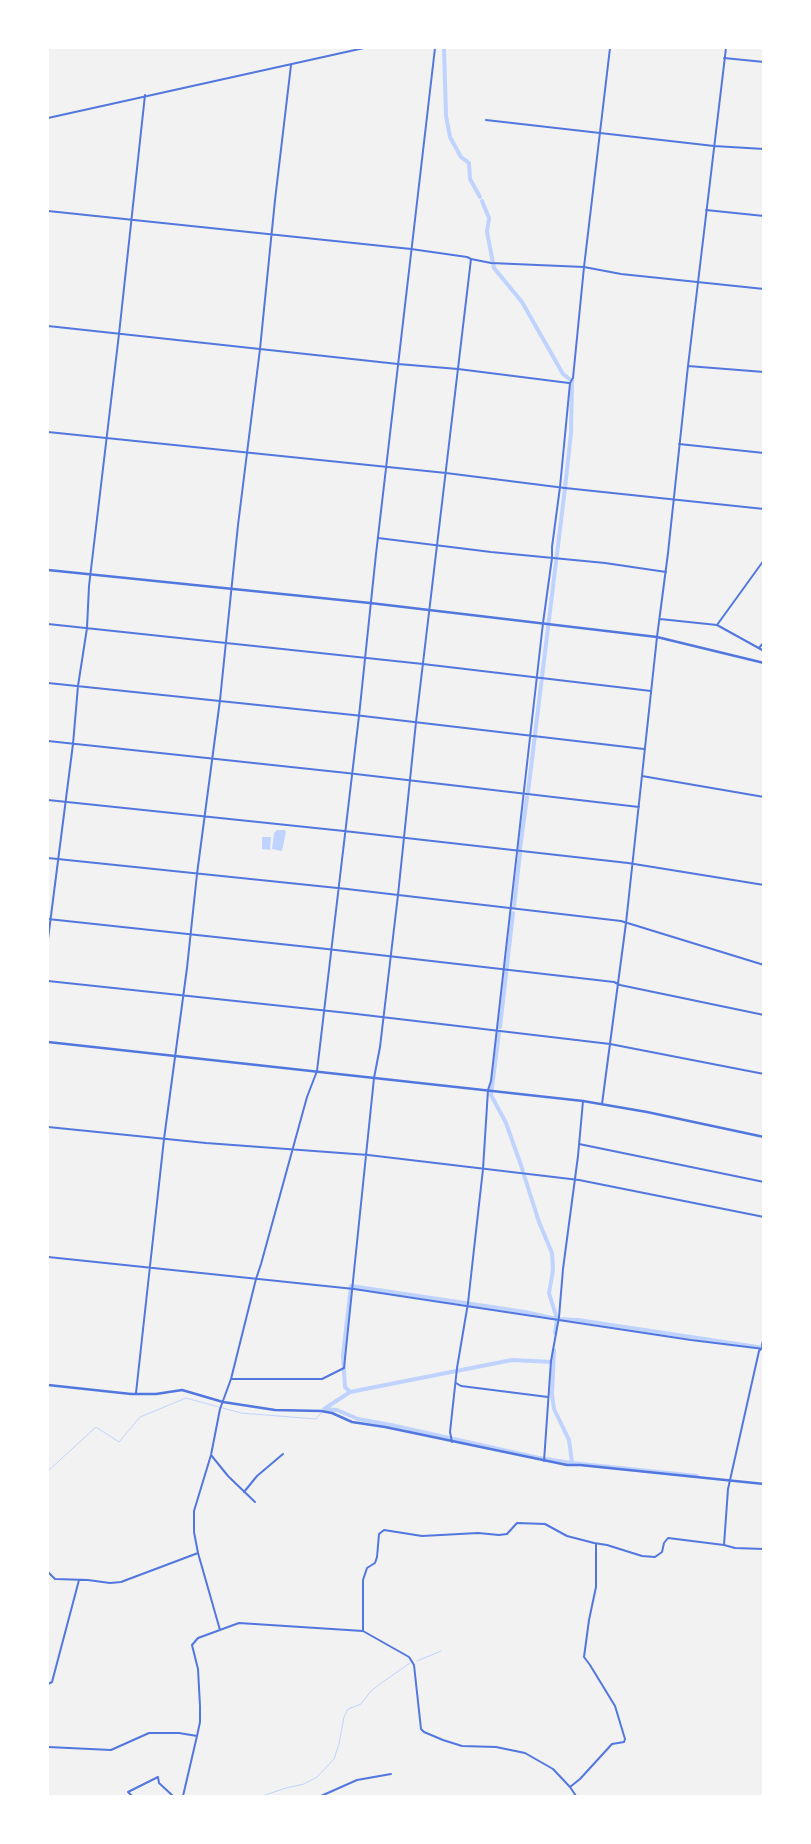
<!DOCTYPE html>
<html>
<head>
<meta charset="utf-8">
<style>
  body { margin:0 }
  #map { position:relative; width:811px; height:1844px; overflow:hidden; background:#f2f2f2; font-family:"Archivo Narrow",sans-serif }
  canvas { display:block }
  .frame { position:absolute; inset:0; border:49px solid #fff; pointer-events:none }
</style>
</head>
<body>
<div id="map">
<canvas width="811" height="1844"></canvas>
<div class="frame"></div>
</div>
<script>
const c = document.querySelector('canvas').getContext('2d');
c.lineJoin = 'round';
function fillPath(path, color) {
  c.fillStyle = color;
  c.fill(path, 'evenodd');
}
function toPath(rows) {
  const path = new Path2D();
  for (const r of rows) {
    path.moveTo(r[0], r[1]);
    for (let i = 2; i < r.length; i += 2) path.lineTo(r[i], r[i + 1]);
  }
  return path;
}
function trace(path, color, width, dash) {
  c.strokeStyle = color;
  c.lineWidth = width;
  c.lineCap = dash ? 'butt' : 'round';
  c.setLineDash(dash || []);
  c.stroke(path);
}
const water = toPath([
  [277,830,285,830,286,832,282,851,272,849,274,833],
  [262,837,271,837,270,850,262,849]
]);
const stream = toPath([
  [48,1471,96,1427,119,1442,140,1417,186,1398,241,1413,316,1419,321,1413],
  [417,1661,441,1651],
  [262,1796,286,1788,304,1784,317,1777,334,1759,339,1744,344,1717,348,1709,361,1704,371,1691,380,1684,410,1663]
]);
const canal = toPath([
  [444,48,446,116,450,137,461,157,469,163,470,179,480,197],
  [482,201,489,218,487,232,494,268,522,302,563,374,572,381,571,433,565,488,528,792],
  [520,849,527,797],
  [514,907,520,853],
  [500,1027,513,913],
  [499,1033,491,1095,506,1123,523,1171],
  [524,1175,539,1222,552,1253,553,1270,549,1293,557,1319,555,1333],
  [350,1392,512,1360,552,1362],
  [324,1409,350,1392,345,1387,343,1355,351,1286,525,1312,557,1319,578,1320,764,1348],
  [324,1409,337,1410,358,1419,391,1425,539,1458,572,1463,569,1440,554,1409,552,1394,554,1350],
  [572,1463,697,1476]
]);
const minor = toPath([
  [724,58,764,62],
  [48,118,364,48],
  [486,120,714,146,764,149],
  [706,210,764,216],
  [48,211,411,249,467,257,471,259,416,722,398,895,380,1047,374,1078,344,1368,322,1379,231,1379],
  [471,259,491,263,584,267,621,274,764,289],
  [48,326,398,364,458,369,569,383],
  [688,366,764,372],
  [48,432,446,473,565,488,764,509],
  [679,444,764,453],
  [378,538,491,552,605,563,666,572],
  [660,619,717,625,764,651],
  [48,624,423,664,651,691],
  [717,625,764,560],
  [759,648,764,642],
  [48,683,363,716,644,749],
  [48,741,347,773,639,807],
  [642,776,764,797],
  [48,800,344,831,628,863,764,885],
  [48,858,347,889,621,921,764,965],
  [48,919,327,949,614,982,620,985,764,1015],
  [48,939,73,744,78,686,87,628,89,586,119,334,145,95],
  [48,981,348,1013,610,1044,764,1074],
  [602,1104,626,923,657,637,668,553,688,366,726,48],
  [48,1127,206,1143,368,1155,579,1180,764,1217],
  [579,1144,764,1182],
  [48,1257,354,1289,691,1340,764,1349],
  [456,1383,461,1386,548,1397],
  [136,1393,164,1139,187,968,197,874,220,700,238,525,260,349,275,200,291,65],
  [452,1442,450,1432,457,1368,468,1303,474,1249,483,1169,488,1090,491,1081,543,623,552,558,552,547,560,487,570,383,573,378,584,267,610,48],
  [211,1455,228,1476,255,1502],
  [544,1461,551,1361,559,1317,563,1269,578,1156,583,1101],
  [244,1492,257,1476,283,1454],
  [724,1545,728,1489,759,1351,763,1347,762,1345,764,1336],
  [198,1553,220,1630],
  [48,1572,55,1579,88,1580,110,1583,121,1582,198,1553,194,1532,194,1511,211,1455,220,1409,231,1379,256,1279,261,1264,307,1097,317,1071,359,716,376,554,435,48],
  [363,1631,363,1580,367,1568,375,1563,377,1557,379,1534,384,1530,422,1536,478,1533,499,1535,507,1534,517,1523,545,1524,567,1536,594,1543,607,1545,642,1556,655,1557,662,1552,664,1543,668,1538,724,1545,735,1548,764,1549],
  [48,1684,52,1682,79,1580],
  [48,1747,111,1750,149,1733,179,1733,197,1736,200,1722,200,1706,198,1669,192,1645,198,1638,239,1623,363,1631,409,1657,414,1665,421,1729,424,1732,443,1740,462,1746,496,1747,525,1753,553,1769,570,1787,576,1796],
  [570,1787,580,1779,612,1744,624,1742,625,1739,615,1706,590,1665,584,1657,589,1620,596,1587,596,1544],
  [132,1796,128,1792,158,1777,159,1783,173,1796],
  [183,1796,197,1736],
  [321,1796,357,1780,391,1774]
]);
const tertiary = toPath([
  [48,570,370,603,657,637,764,663],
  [48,1042,583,1101,647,1112,764,1137],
  [48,1385,131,1394,156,1394,182,1390,223,1402,275,1410,321,1411,332,1413,352,1422,385,1427,567,1465,580,1465,764,1484]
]);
fillPath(water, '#bfd3fe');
trace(stream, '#bfd3fe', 1);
trace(canal, '#bfd3fe', 4);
trace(minor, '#5277de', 2);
trace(tertiary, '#5277de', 2.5);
</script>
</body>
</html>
